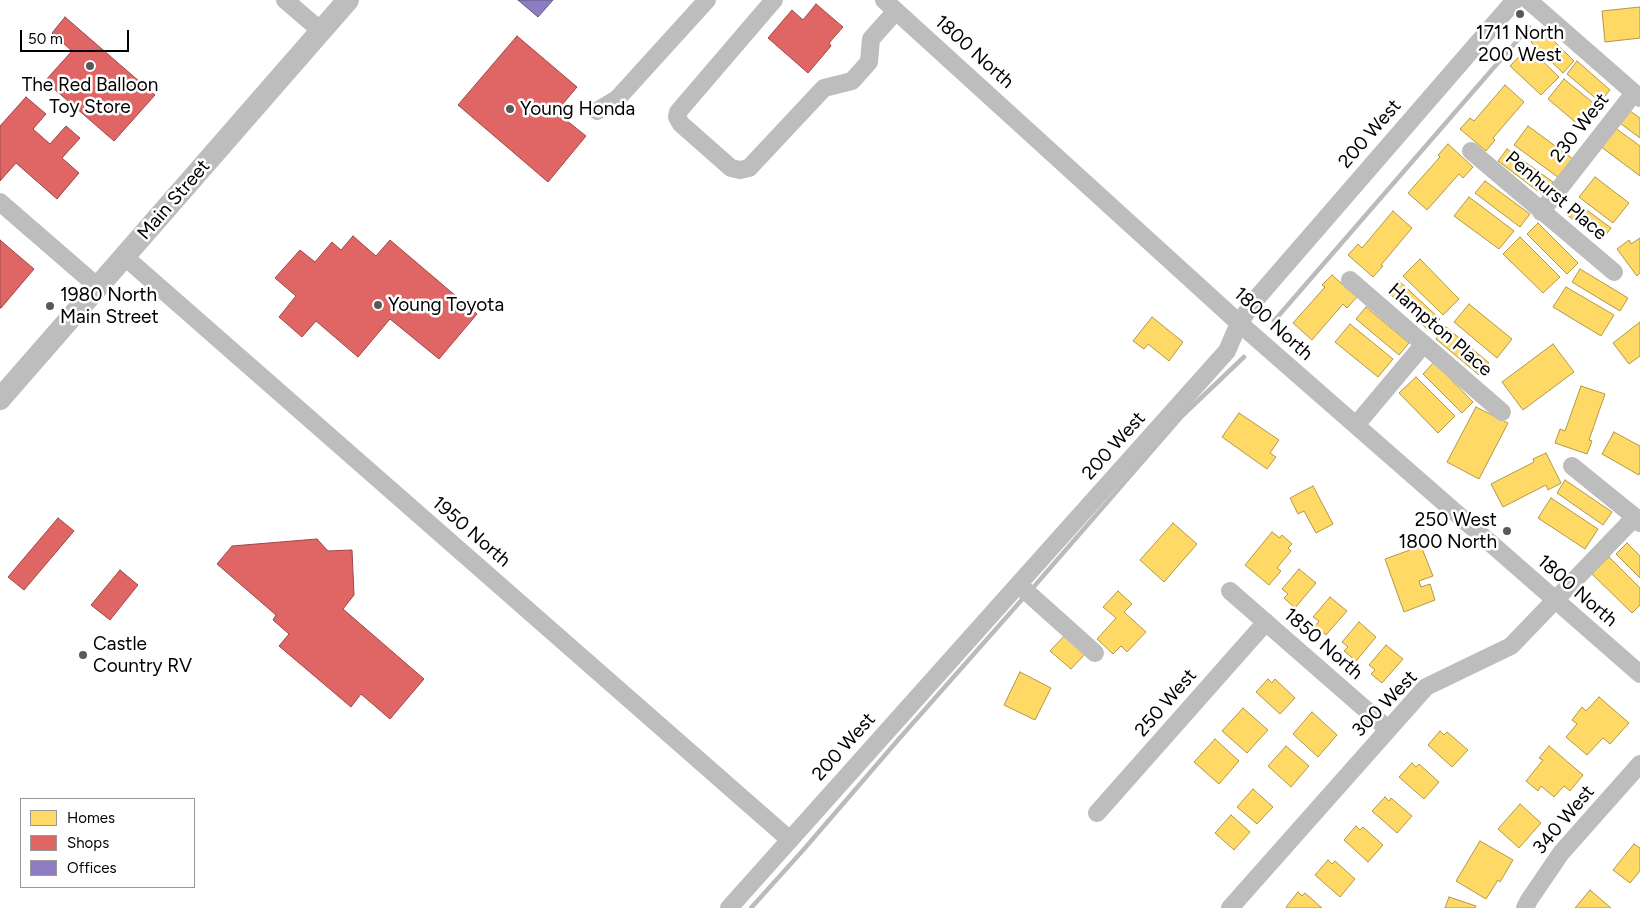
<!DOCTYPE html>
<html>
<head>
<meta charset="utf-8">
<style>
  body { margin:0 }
  #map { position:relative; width:1640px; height:908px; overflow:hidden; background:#fff; font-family:Figtree,sans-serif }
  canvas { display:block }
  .legend { position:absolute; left:20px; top:798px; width:175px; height:90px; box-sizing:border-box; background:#fff; border:1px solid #999; margin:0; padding:6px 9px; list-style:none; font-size:15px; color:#000 }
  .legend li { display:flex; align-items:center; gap:10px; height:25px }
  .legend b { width:25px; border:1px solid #999 }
  .scale { position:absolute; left:20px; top:30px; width:109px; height:22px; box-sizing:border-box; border:2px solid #000; border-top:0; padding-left:6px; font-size:15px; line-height:18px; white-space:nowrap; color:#000; -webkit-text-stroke:4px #fff; paint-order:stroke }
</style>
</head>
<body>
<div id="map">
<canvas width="1640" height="908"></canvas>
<ul class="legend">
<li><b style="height:14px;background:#ffd966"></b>Homes</li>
<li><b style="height:14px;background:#e06666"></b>Shops</li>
<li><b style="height:14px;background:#8e7cc3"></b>Offices</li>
</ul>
<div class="scale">50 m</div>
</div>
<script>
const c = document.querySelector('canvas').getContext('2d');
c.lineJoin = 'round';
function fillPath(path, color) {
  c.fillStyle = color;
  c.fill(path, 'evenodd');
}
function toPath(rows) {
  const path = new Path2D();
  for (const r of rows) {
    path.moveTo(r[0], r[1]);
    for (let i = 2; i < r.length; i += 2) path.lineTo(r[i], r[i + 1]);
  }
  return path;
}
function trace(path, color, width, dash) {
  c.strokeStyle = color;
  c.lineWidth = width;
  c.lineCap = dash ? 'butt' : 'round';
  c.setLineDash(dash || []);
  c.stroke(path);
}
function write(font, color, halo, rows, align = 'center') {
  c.font = font + ' Figtree,sans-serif';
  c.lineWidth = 5;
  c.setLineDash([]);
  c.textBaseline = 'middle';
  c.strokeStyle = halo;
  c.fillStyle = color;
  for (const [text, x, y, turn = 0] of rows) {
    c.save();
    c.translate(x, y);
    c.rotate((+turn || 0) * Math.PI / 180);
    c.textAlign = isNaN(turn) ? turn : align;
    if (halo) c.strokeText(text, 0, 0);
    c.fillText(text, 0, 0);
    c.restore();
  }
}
const homes = toPath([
  [1640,7,1640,38,1605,42,1602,11,1640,7],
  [1543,30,1574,61,1563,73,1531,42,1543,30],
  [1528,47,1559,77,1541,95,1510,66,1528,47],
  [1577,61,1610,90,1600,102,1567,74,1577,61],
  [1564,79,1597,106,1580,126,1548,99,1564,79],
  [1505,85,1524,102,1493,138,1495,140,1486,151,1460,129,1470,118,1474,121,1505,85],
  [1630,111,1640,118,1640,138,1620,123,1630,111],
  [1528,126,1573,159,1559,178,1514,145,1528,126],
  [1614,127,1640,146,1640,176,1600,146,1614,127],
  [1448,144,1473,167,1463,178,1459,174,1427,210,1408,193,1440,157,1438,155,1448,144],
  [1507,149,1553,182,1543,195,1498,161,1507,149],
  [1595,177,1629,203,1613,223,1579,197,1595,177],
  [1485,181,1530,214,1520,227,1475,193,1485,181],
  [1469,197,1514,231,1499,249,1454,216,1469,197],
  [1576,202,1611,228,1601,241,1566,214,1576,202],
  [1393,211,1412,228,1381,265,1383,266,1373,277,1348,255,1358,244,1362,248,1393,211],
  [1538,223,1578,263,1567,274,1527,234,1538,223],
  [1520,237,1560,277,1543,293,1503,254,1520,237],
  [1640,238,1640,273,1637,276,1617,249,1629,240,1631,244,1640,238],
  [1420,259,1459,299,1443,315,1403,276,1420,259],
  [1580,269,1628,298,1620,311,1572,282,1580,269],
  [1332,275,1357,297,1347,308,1343,304,1312,340,1293,323,1325,287,1322,285,1332,275],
  [1399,281,1440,319,1429,331,1388,292,1399,281],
  [1566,287,1614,315,1601,336,1553,307,1566,287],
  [1469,304,1512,339,1497,358,1454,322,1469,304],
  [1366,307,1409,343,1399,355,1356,319,1366,307],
  [1152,317,1183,342,1169,361,1148,344,1144,349,1133,341,1152,317],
  [1640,322,1640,356,1629,364,1613,343,1640,322],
  [1350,324,1393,359,1378,377,1335,342,1350,324],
  [1446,327,1489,363,1479,375,1436,339,1446,327],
  [1553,344,1574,372,1523,410,1502,382,1553,344],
  [1434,362,1473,402,1462,413,1423,374,1434,362],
  [1416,377,1455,416,1438,433,1399,393,1416,377],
  [1581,386,1605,394,1589,440,1592,441,1587,454,1555,443,1560,429,1565,431,1581,386],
  [1476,407,1508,423,1479,479,1447,462,1476,407],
  [1239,413,1279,440,1270,453,1276,457,1267,469,1222,437,1239,413],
  [1614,432,1640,446,1640,472,1639,475,1602,454,1614,432],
  [1546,453,1561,483,1548,490,1546,485,1503,507,1491,484,1534,462,1533,459,1546,453],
  [1565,480,1612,512,1603,525,1557,493,1565,480],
  [1313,486,1333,524,1316,533,1304,511,1298,514,1290,498,1313,486],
  [1551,498,1598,529,1585,549,1538,518,1551,498],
  [1173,523,1197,544,1164,582,1140,560,1173,523],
  [1272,532,1280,538,1282,535,1292,544,1288,548,1291,551,1277,568,1281,571,1269,585,1245,565,1272,532],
  [1627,543,1640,556,1640,578,1616,554,1627,543],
  [1421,546,1433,576,1419,581,1421,587,1430,584,1435,600,1404,612,1385,559,1421,546],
  [1609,557,1640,588,1640,605,1632,613,1592,574,1609,557],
  [1299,569,1316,583,1295,608,1284,598,1288,594,1282,589,1299,569],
  [1118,591,1132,604,1124,612,1146,632,1127,652,1121,646,1113,654,1097,639,1116,618,1103,607,1118,591],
  [1330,597,1347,611,1326,635,1315,626,1319,621,1313,617,1330,597],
  [1359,622,1376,637,1356,661,1344,651,1348,647,1342,642,1359,622],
  [1067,633,1087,652,1071,669,1050,651,1067,633],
  [1386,645,1403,659,1382,683,1371,674,1375,670,1369,665,1386,645],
  [1020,672,1051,688,1035,720,1004,705,1020,672],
  [1268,679,1272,683,1275,679,1295,698,1280,714,1256,692,1268,679],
  [1599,697,1629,723,1610,744,1603,738,1587,755,1566,737,1577,724,1572,720,1582,707,1586,711,1599,697],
  [1243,708,1268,730,1247,753,1222,731,1243,708],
  [1312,712,1337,735,1318,757,1293,734,1312,712],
  [1440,731,1444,735,1447,732,1468,750,1452,767,1428,745,1440,731],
  [1215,739,1239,761,1219,784,1194,762,1215,739],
  [1286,746,1309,766,1291,787,1268,766,1286,746],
  [1549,746,1583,775,1570,791,1564,786,1554,797,1541,786,1538,791,1526,781,1543,760,1539,758,1549,746],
  [1412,763,1416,767,1419,764,1439,782,1424,799,1399,777,1412,763],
  [1253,789,1273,807,1257,824,1237,807,1253,789],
  [1385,797,1389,801,1391,798,1412,816,1397,833,1372,811,1385,797],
  [1520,804,1541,823,1519,848,1498,829,1520,804],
  [1231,815,1250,832,1234,850,1215,833,1231,815],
  [1356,826,1360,830,1363,827,1383,845,1368,862,1344,840,1356,826],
  [1480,841,1513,860,1500,882,1498,880,1486,899,1456,881,1480,841],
  [1634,844,1640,848,1640,871,1630,883,1613,870,1634,844],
  [1328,860,1332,864,1335,861,1355,879,1340,897,1315,875,1328,860],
  [1590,890,1611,908,1575,908,1590,890],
  [1298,892,1302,896,1305,893,1322,908,1287,908,1286,907,1298,892],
  [1449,897,1476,906,1475,908,1445,908,1449,897]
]);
const shops = toPath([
  [816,4,843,27,829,43,831,46,808,73,768,38,792,10,803,20,816,4],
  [65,17,155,95,114,141,45,81,72,51,52,33,65,17],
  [517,36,577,87,556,112,586,136,548,182,458,105,517,36],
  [26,97,46,114,33,129,50,144,66,126,80,138,62,158,79,173,57,199,16,163,0,181,0,126,26,97],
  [353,236,376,256,390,240,477,314,439,359,390,319,358,357,316,321,302,337,279,317,296,296,275,278,300,250,315,262,332,242,341,250,353,236],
  [0,240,34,269,1,308,0,308,0,240],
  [58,518,74,531,24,590,8,577,58,518],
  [317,539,328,551,352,550,354,595,343,609,424,679,390,719,361,694,351,707,279,646,289,634,273,620,276,615,217,564,232,546,317,539],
  [120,570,138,585,110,620,91,605,120,570]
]);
const offices = toPath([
  [518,0,553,0,538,17,518,0]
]);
const stream = toPath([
  [1274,321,1529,27],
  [1031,590,1182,416,1244,357],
  [751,908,805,848,898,740,1026,595]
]);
const minor = toPath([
  [285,0,321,31],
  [774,0,678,112,677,117,681,124,731,168,740,170,749,168,824,88,852,81,869,62,871,39,896,11],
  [884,0,1239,323,1640,674],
  [1528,0,1640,98],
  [597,111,617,99,707,0],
  [1471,151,1614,272],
  [0,202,98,287],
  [1541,212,1634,93],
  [125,257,790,840],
  [1350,280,1502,412],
  [1356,425,1424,344],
  [1572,466,1635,517,1640,523],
  [1019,585,1095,653],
  [1230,591,1388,729],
  [1097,813,1266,622],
  [729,908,1227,351,1239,323,1256,299,1515,0],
  [1230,908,1426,687,1511,646,1635,517],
  [1525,908,1529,900,1561,853,1640,764]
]);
const major = toPath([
  [0,399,348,0]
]);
const markers = [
  [1520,14,5,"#595959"],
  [90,66,5,"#595959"],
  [510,109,5,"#595959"],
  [378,305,5,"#595959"],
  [50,306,5,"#595959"],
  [1507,531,5,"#595959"],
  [83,655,5,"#595959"]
];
const poiNames = [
  ["1711 North",1520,33,"center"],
  ["200 West",1520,55,"center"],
  ["The Red Balloon",90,85,"center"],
  ["Toy Store",90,107,"center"],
  ["Young Honda",520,109],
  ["1980 North",60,295],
  ["Main Street",60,317],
  ["Young Toyota",388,305],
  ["250 West",1497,520,"right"],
  ["1800 North",1497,542,"right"],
  ["Castle",93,644],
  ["Country RV",93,666]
];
const streetNames = [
  ["1800 North",974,52,42],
  ["230 West",1580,128,-52],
  ["200 West",1370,134,-49],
  ["Penhurst Place",1556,196,40],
  ["Main Street",174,200,-49],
  ["1800 North",1273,324,42],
  ["Hampton Place",1440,330,41],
  ["200 West",1114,446,-48],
  ["1950 North",471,532,41],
  ["1800 North",1577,591,41],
  ["1850 North",1323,644,41],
  ["250 West",1166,703,-49],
  ["300 West",1385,704,-46],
  ["200 West",844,747,-48],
  ["340 West",1564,820,-50]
];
fillPath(homes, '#ffd966');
trace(homes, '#b29847', 1);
fillPath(shops, '#e06666');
trace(shops, '#9d4747', 1);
fillPath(offices, '#8e7cc3');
trace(offices, '#635788', 1);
trace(stream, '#bbb', 4.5);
trace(minor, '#bdbdbd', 18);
trace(major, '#bdbdbd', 22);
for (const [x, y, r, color] of markers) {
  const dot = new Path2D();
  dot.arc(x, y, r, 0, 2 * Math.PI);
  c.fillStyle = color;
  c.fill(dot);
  trace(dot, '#fff', 2);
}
write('19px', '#000', '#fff', poiNames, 'left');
write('19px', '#000', '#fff', streetNames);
</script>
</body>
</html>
